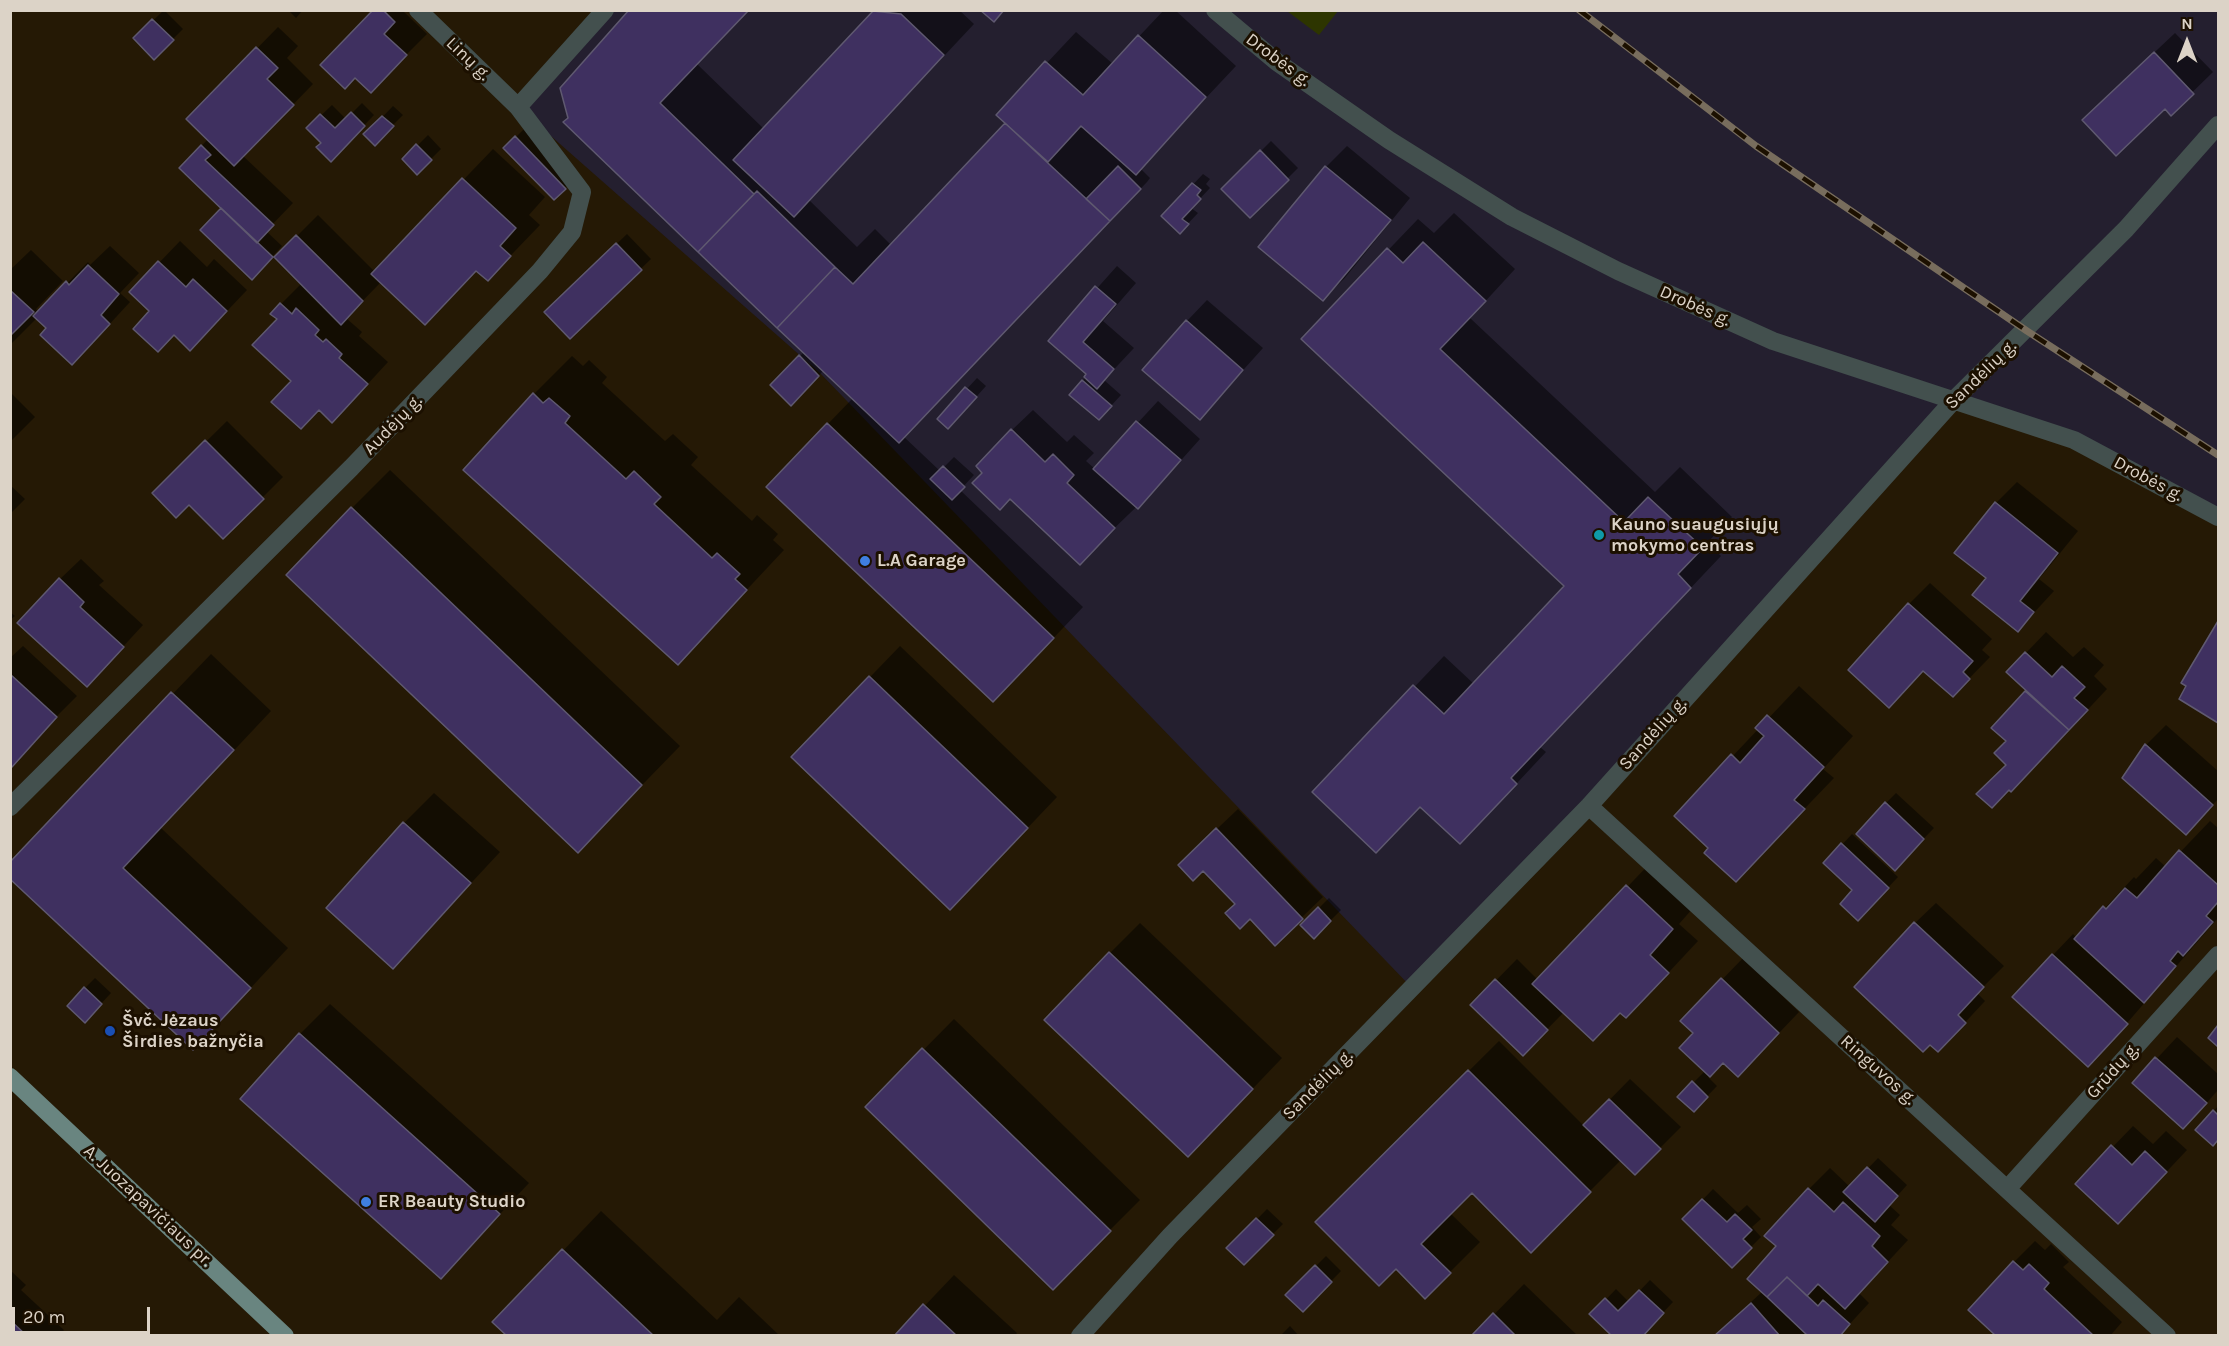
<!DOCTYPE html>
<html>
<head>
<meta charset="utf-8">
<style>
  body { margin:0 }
  #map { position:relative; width:2229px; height:1346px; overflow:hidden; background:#251905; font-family:Karla,sans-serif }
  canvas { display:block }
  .frame { position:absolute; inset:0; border:12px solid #dcd3c7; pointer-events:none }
  .north { position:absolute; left:2157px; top:12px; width:60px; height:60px; -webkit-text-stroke:4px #1c1000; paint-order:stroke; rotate:0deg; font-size:16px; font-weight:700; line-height:24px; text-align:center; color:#dcd3c7 }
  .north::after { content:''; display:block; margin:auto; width:21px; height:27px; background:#dcd3c7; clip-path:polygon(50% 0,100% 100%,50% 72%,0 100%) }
  .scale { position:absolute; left:12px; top:1307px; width:138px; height:27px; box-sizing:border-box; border:3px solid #dcd3c7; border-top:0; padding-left:8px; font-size:18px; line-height:21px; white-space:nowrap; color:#dcd3c7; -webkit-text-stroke:4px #1c1000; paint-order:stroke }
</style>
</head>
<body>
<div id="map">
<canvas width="2229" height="1346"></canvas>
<div class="frame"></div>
<div class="north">N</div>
<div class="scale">20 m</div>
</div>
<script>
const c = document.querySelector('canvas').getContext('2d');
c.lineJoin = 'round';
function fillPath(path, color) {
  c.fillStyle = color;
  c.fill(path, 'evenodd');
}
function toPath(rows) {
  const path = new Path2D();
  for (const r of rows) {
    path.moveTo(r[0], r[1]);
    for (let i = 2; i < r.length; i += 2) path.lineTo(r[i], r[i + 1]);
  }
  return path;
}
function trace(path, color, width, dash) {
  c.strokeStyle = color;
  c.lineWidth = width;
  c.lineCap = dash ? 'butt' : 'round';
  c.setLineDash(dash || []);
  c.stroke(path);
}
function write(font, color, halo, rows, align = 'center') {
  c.font = font + ' Karla,sans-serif';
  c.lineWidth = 6;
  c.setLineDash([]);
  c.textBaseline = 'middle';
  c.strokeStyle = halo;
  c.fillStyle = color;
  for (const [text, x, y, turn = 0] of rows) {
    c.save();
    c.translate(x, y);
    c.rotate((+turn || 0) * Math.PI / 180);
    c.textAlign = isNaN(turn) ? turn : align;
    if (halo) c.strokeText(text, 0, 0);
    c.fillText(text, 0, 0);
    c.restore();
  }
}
const industrial = toPath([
  [605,11,2218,11,2218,517,2074,440,1954,400,1413,989,820,373,518,107]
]);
const green = toPath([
  [1287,11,1338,11,1319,35]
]);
const shadow = toPath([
  [164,10,183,29,154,58,135,38],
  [288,10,303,10,296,18],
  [375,10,405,10,404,12,427,34,391,70],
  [631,10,749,10,697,64,764,129,875,10,959,10,974,24,809,200,857,247,875,229,891,245,1007,123,998,115,1076,32,1113,64,1164,10,1175,10,1236,66,1140,168,1150,178,1147,182,903,436,940,471,954,457,974,475,960,490,1083,607,1024,669,768,486,853,398,824,370,791,403,772,385,804,352,565,122],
  [278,27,298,46,287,58,313,84,243,156,293,203,266,231,282,246,262,268,223,208,181,168,208,139,188,119],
  [2175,33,2213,72,2171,113,2165,107,2105,99],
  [362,103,374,115,331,160,323,142,308,128,332,105,346,119],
  [393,106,403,115,375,143,366,134],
  [526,127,575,178,554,198,505,148],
  [428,135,441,149,417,173,404,159],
  [1271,141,1298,168,1250,216,1223,189],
  [1347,146,1410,198,1344,279,1323,299,1260,247,1326,167],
  [493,149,545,197,529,215,540,225,488,279,477,269,425,323,381,282,346,318,362,332,359,336,388,362,353,400,293,381,279,319,281,304,302,283,276,257,318,215,375,272],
  [1203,174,1210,179,1206,184,1210,188,1191,208,1198,213,1180,232,1163,216],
  [1454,213,1515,269,1470,318,1655,492,1680,467,1732,517,1707,543,1721,556,1540,747,1546,752,1490,812,1314,792,1444,656,1474,684,1566,586,1303,339,1418,219,1434,233],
  [627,234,651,259,570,337,546,312],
  [180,241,207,267,214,259,247,290,211,328,151,311,131,292],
  [110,246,139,273,120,293,130,302,93,342,48,328,37,318,10,345,10,270,31,250,63,281,36,309,39,312,88,262,90,265],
  [1117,266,1136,283,1103,321,1134,348,1104,380,1121,395,1109,408,1072,395,1088,374,1050,341],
  [1207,300,1263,348,1200,418,1187,321],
  [572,356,583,366,589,360,607,377,602,383,665,441,673,434,698,457,691,465,752,521,757,515,778,534,773,540,784,550,678,663,534,394],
  [977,378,986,386,959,416,939,419],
  [10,392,35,417,10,442],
  [1158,401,1200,439,1158,486,1100,542,984,473,1012,430,1033,410,1067,442,1074,435,1094,453,1086,461,1095,469],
  [227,421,283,477,223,537,189,503,154,493],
  [390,470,680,746,578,851,352,508],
  [2017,482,2078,531,2039,579,2054,591,2018,630,1988,577,1996,503],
  [10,485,25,499,10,514],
  [81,559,104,581,99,585,143,625,107,664,60,579],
  [1930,583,1992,639,1982,650,1990,657,1953,695,1909,604],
  [10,612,15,616,10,620],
  [2218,622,2218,721,2181,699,2189,686,2183,683],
  [2046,632,2073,657,2084,647,2104,665,2094,676,2107,689,2032,769,2007,764,2008,741,1993,728,2028,691,2026,653],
  [23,646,77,696,10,763,10,658],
  [900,646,1057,797,980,878,793,757],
  [211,654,271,711,161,828,288,948,231,1009,10,864],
  [1799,686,1853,736,1823,769,1834,778,1736,880,1710,848,1676,816],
  [2166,725,2218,771,2218,799,2206,812,2146,745],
  [434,793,500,852,393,967,404,823],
  [1896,793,1934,828,1905,858,1886,803],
  [1238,809,1323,897,1275,943,1237,904,1200,845],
  [2210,821,2218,828,2218,918,2108,1045,2053,955,2073,934,2077,938,2134,877,2136,879,2156,858,2166,867],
  [1852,834,1898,877,1868,909,1854,890,1825,863],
  [1657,856,1702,898,1679,924,1698,941,1656,986,1620,1011,1564,1012,1523,1054,1472,1005,1517,959,1538,980],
  [1329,898,1341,910,1314,937,1302,925],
  [1936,903,2004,966,1977,993,1985,1001,1959,1029,1915,923],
  [1140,923,1282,1058,1218,1125,1110,953],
  [1743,958,1799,1012,1759,1054,1724,1061,1708,1077,1717,1086,1694,1110,1679,1097,1705,1071,1695,1033,1682,1021],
  [95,978,111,993,85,1021,85,988],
  [330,1004,529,1183,441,1277,300,1034],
  [954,1019,1140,1200,1053,1287,867,1107],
  [2177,1037,2218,1074,2218,1090,2204,1106,2134,1083],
  [1499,1041,1584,1126,1630,1079,1681,1127,1635,1173,1621,1160,1531,1250,1472,1191,1450,1213,1480,1242,1425,1297,1396,1267,1317,1222],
  [2218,1106,2218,1138,2213,1144,2197,1130],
  [2133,1126,2153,1144,2166,1131,2187,1150,2139,1201,2077,1184],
  [1878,1158,1907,1185,1889,1205,1900,1215,1891,1225,1908,1240,1859,1293,1869,1303,1846,1328,1839,1336,1714,1336,1763,1291,1778,1246,1766,1235,1809,1189,1830,1168,1850,1187],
  [1713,1189,1738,1213,1747,1205,1761,1219,1752,1227,1761,1237,1732,1266,1684,1219],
  [1267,1209,1283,1224,1244,1263,1229,1248],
  [601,1211,717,1320,739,1297,780,1336,509,1336,495,1322],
  [2035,1241,2045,1250,2051,1244,2069,1262,2063,1267,2122,1322,2110,1336,1998,1336,2014,1262],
  [1326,1256,1341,1271,1303,1310,1287,1295],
  [10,1270,26,1285,21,1290,64,1330,59,1336,10,1336],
  [954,1275,1017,1333,1015,1336,896,1336],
  [1650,1280,1673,1302,1641,1336,1592,1314,1616,1289,1629,1302],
  [1524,1284,1578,1336,1473,1336],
  [1290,1326,1299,1336,1280,1336]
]);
const building = toPath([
  [373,10,383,10,395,22,384,34,407,55,371,93,355,78,345,89,320,65,373,10],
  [629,10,749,10,660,103,754,194,698,252,563,122,568,118,560,88,629,10],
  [980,10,1004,10,994,22,980,10],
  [873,11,901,14,944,55,794,217,733,160,873,11],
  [152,19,174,40,154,60,133,38,152,19],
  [1138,35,1206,97,1136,175,1081,126,1048,162,996,115,1045,61,1083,95,1138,35],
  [256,47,278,68,267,79,294,105,234,166,186,119,256,47],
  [2154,52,2194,94,2171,116,2165,109,2116,156,2082,120,2154,52],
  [351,112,365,126,331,162,316,147,321,143,306,128,320,114,335,128,351,112],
  [382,116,394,126,375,146,363,134,382,116],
  [1005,123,1110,221,899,443,777,328,835,267,853,284,1005,123],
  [515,136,566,189,554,200,503,148,515,136],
  [416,144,432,160,417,175,402,159,416,144],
  [201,145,211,155,205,160,274,225,257,243,179,168,201,145],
  [1260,150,1289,180,1250,218,1221,189,1260,150],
  [1118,166,1141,189,1110,221,1086,199,1118,166],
  [1325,166,1391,220,1323,301,1258,247,1325,166],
  [462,178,516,228,500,246,511,256,488,281,476,271,425,325,371,274,462,178],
  [1192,183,1201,190,1197,195,1201,199,1182,219,1189,224,1180,234,1161,216,1192,183],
  [757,191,835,267,777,328,698,252,757,191],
  [221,208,273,257,252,280,200,230,221,208],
  [296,235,363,301,341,325,274,257,296,235],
  [1423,242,1486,301,1440,349,1624,522,1648,497,1703,548,1678,574,1691,588,1511,778,1517,784,1460,844,1420,807,1376,853,1312,792,1413,685,1444,714,1564,586,1301,339,1387,248,1403,263,1423,242],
  [616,243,642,270,570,339,544,312,616,243],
  [158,261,186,287,193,279,227,311,190,351,174,335,158,352,133,329,149,311,129,292,158,261],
  [88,265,119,294,101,315,110,324,72,365,40,335,46,328,33,316,66,281,69,285,88,265],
  [1095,286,1116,304,1083,342,1114,369,1097,389,1084,377,1086,374,1048,341,1095,286],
  [10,290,34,312,10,336,10,290],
  [280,303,292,314,296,308,319,330,315,335,323,342,326,339,342,354,339,358,368,384,332,423,319,410,301,429,271,402,291,381,252,345,277,319,270,314,280,303],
  [1186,320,1243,370,1200,420,1142,370,1186,320],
  [799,355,819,376,791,406,770,385,799,355],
  [1082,380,1112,406,1099,420,1069,395,1082,380],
  [965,387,977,397,948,429,937,419,965,387],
  [533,393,543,403,549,398,570,416,565,423,626,479,634,471,661,497,654,504,712,558,717,553,740,574,735,579,747,590,678,665,463,470,533,393],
  [1136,421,1181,460,1138,509,1093,469,1136,421],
  [827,423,1054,638,993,702,766,487,827,423],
  [1011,429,1045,462,1053,454,1074,475,1067,483,1115,528,1080,565,1010,499,1000,510,972,483,982,473,976,466,1011,429],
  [205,440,264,499,223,539,189,505,176,518,152,493,205,440],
  [943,466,965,487,952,500,930,479,943,466],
  [1995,502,2058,553,2020,601,2034,612,2018,632,1972,595,1986,578,1954,553,1995,502],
  [351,507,642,785,578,853,286,575,351,507],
  [59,578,84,602,80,607,124,647,87,687,17,623,59,578],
  [1908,603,1973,661,1963,672,1970,679,1953,697,1923,671,1889,708,1848,670,1908,603],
  [2218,621,2218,723,2179,699,2186,686,2181,683,2218,621],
  [2025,652,2052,677,2062,666,2085,687,2074,698,2088,710,2069,730,2006,672,2025,652],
  [10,674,57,717,12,767,10,766,10,674],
  [869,676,1028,828,950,910,791,757,869,676],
  [2025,691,2069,730,2011,792,2009,790,1992,808,1976,794,2006,765,1994,753,2006,741,1991,728,2025,691],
  [171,692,234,750,123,868,251,988,193,1050,10,879,10,862,171,692],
  [1767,715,1824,767,1794,800,1805,809,1736,882,1704,853,1708,848,1674,816,1731,754,1740,763,1764,736,1755,728,1767,715],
  [2145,744,2213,805,2186,835,2122,778,2145,744],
  [1885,802,1924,839,1895,871,1856,834,1885,802],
  [403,822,471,883,393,969,326,908,403,822],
  [1216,828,1303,919,1275,946,1250,919,1240,929,1225,913,1235,904,1203,871,1193,881,1178,865,1216,828],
  [1841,843,1889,888,1858,921,1840,904,1852,890,1823,863,1841,843],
  [2179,850,2218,885,2218,902,2206,916,2213,922,2183,956,2178,951,2170,961,2176,966,2144,1003,2074,939,2103,906,2106,909,2125,888,2137,898,2179,850],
  [1626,885,1673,929,1650,955,1669,973,1626,1018,1620,1013,1593,1041,1532,984,1626,885],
  [1318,907,1331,921,1314,939,1300,925,1318,907],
  [1914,922,1984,987,1958,1015,1966,1023,1938,1052,1930,1045,1923,1052,1854,987,1914,922],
  [1109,952,1253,1089,1188,1157,1044,1020,1109,952],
  [2052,954,2128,1024,2088,1067,2012,997,2052,954],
  [1721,978,1779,1033,1738,1077,1723,1063,1710,1077,1679,1048,1693,1033,1680,1021,1721,978],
  [1495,979,1548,1030,1523,1056,1470,1005,1495,979],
  [84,987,102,1004,85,1023,67,1006,84,987],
  [2218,1025,2218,1047,2208,1038,2218,1025],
  [299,1033,500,1214,441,1279,240,1099,299,1033],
  [922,1048,1111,1231,1053,1290,865,1107,922,1048],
  [2155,1057,2207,1103,2183,1129,2132,1083,2155,1057],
  [1468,1070,1591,1192,1531,1253,1472,1193,1421,1244,1451,1273,1425,1299,1396,1269,1379,1286,1315,1222,1468,1070],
  [1692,1081,1708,1097,1694,1112,1677,1097,1692,1081],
  [1609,1099,1661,1149,1635,1175,1583,1125,1609,1099],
  [2213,1110,2218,1115,2218,1140,2213,1146,2195,1130,2213,1110],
  [2111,1145,2132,1165,2145,1151,2167,1172,2118,1224,2075,1184,2111,1145],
  [1867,1167,1898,1196,1875,1222,1843,1192,1867,1167],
  [1808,1188,1834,1212,1843,1202,1880,1236,1872,1246,1888,1262,1845,1309,1818,1284,1807,1296,1787,1277,1767,1297,1747,1279,1776,1246,1764,1236,1808,1188],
  [1702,1199,1727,1222,1735,1214,1752,1230,1743,1239,1752,1248,1732,1268,1682,1219,1702,1199],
  [1256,1218,1274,1235,1244,1265,1226,1248,1256,1218],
  [562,1249,654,1336,507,1336,492,1322,562,1249],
  [2013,1261,2023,1270,2029,1264,2049,1283,2044,1289,2094,1336,1996,1336,1968,1310,2013,1261],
  [1315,1265,1332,1282,1303,1312,1285,1295,1315,1265],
  [1787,1277,1818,1306,1823,1300,1850,1324,1840,1336,1808,1336,1767,1297,1787,1277],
  [1639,1290,1664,1313,1643,1336,1612,1336,1589,1314,1605,1298,1618,1311,1639,1290],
  [1751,1303,1780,1336,1714,1336,1751,1303],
  [923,1304,957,1336,894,1336,923,1304],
  [1493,1313,1516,1336,1471,1336,1493,1313],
  [10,1320,27,1336,10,1336,10,1320]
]);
const minor = toPath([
  [418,10,518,107],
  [1215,10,1277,62,1389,140,1512,217,1618,271,1773,341,2074,440,2218,517],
  [1589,806,2167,1336],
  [10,807,351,468,540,271,572,232,582,192,518,107,605,10],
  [2008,1188,2218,955],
  [1080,1336,1170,1236,1589,806,1954,400,2126,229,2218,125]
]);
const major = toPath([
  [10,1077,285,1336]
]);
const rail = toPath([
  [1579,10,1756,146,2027,331,2218,455]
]);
const markers = [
  [1599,535,6,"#0f9aa8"],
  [865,561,6,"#3f7fe0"],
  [110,1031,6,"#1a4fb4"],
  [366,1202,6,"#3f7fe0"]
];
const streetNames = [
  ["Linų g.",468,59,44],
  ["Drobės g.",1278,60,37],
  ["Drobės g.",1695,306,24],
  ["Sandėlių g.",1981,375,-44],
  ["Audėjų g.",393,425,-46],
  ["Drobės g.",2148,479,28],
  ["Sandėlių g.",1653,734,-48],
  ["Ringuvos g.",1878,1070,42],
  ["Grūdų g.",2113,1071,-48],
  ["Sandėlių g.",1318,1085,-45],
  ["A. Juozapavičiaus pr.",148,1206,43]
];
const poiNames = [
  ["Kauno suaugusiųjų",1611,525],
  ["mokymo centras",1611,546],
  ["L.A Garage",877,561],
  ["Švč. Jėzaus",122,1021],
  ["Širdies bažnyčia",122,1042],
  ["ER Beauty Studio",378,1202]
];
fillPath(industrial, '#241f2f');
fillPath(green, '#2d3500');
fillPath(shadow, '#0007');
fillPath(building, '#3f3060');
trace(building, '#5f5970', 1.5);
trace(minor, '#43504e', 18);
trace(major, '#698580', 18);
trace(rail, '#786d5d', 7);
trace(rail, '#1c1000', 4.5, [14]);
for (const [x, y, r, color] of markers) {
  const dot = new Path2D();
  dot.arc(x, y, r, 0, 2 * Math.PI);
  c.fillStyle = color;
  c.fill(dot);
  trace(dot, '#1c1000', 2);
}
write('18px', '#dcd3c7', '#1c1000', streetNames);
write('bold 18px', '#dcd3c7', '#1c1000', poiNames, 'left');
</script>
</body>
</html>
